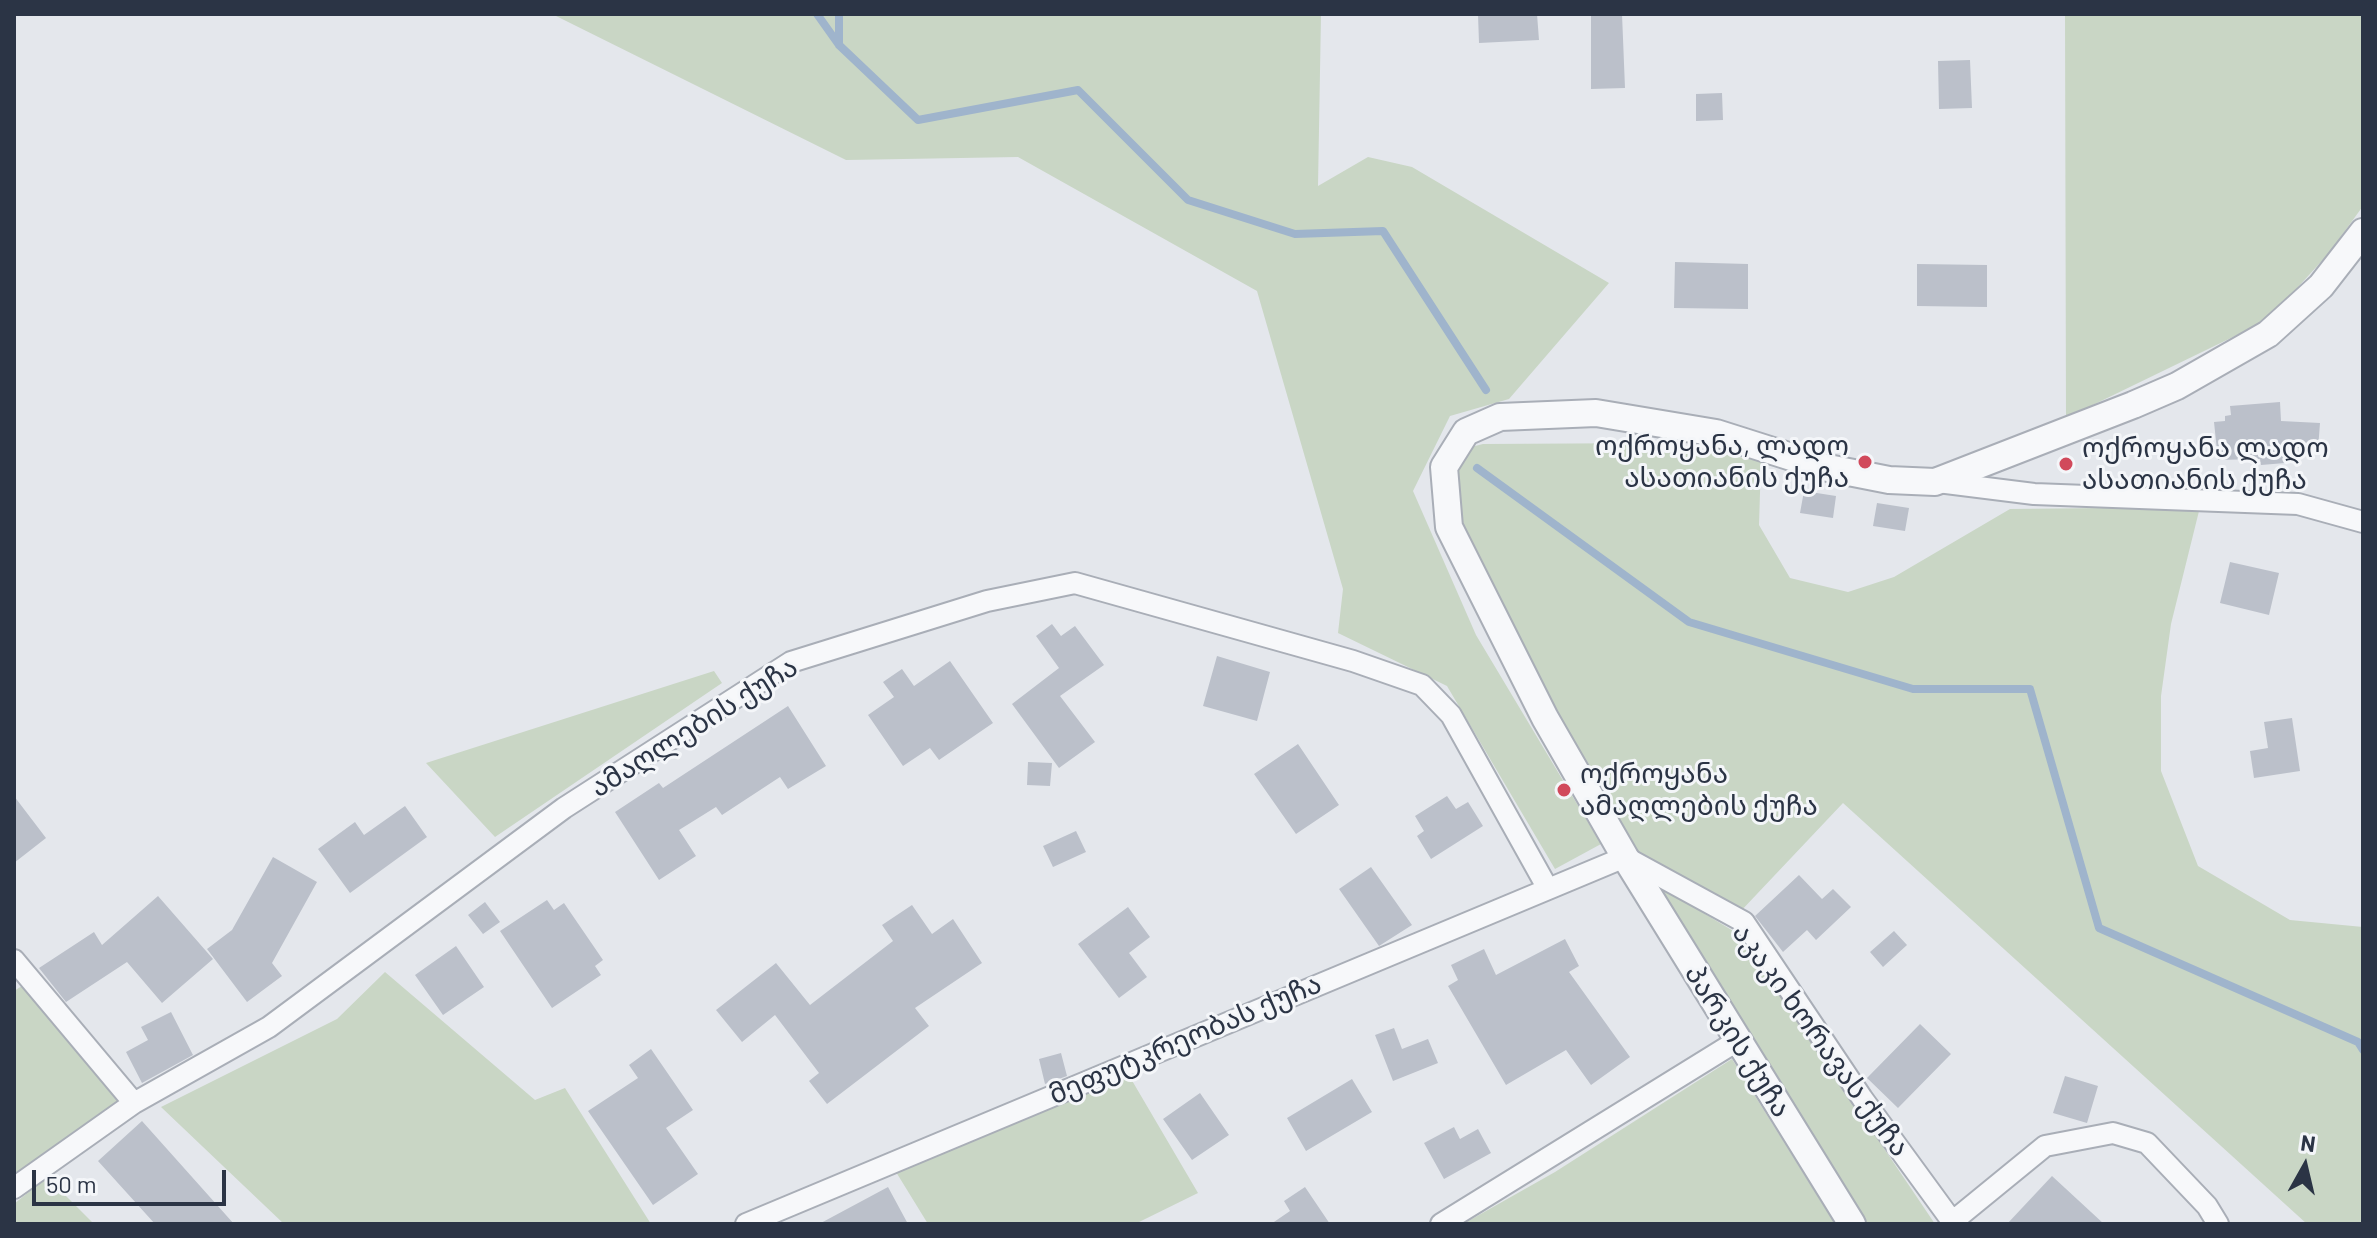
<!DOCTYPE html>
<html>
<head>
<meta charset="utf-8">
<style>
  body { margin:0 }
  #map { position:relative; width:2377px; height:1238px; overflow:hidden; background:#e4e7ec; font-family:Barlow,sans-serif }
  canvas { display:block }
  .frame { position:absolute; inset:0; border:16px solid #2b3445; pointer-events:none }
  .north { position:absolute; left:2265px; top:1126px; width:80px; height:80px; -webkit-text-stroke:6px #f4f6f9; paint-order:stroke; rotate:8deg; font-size:22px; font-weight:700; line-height:32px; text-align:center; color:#2b3445 }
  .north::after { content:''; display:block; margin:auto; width:28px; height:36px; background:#2b3445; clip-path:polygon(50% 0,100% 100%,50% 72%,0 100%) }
  .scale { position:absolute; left:32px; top:1170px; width:194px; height:36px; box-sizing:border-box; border:4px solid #2b3445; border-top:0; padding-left:10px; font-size:24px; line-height:28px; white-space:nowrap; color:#2b3445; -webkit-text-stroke:6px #f4f6f9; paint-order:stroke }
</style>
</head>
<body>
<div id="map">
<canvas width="2377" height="1238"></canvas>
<div class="frame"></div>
<div class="north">N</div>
<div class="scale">50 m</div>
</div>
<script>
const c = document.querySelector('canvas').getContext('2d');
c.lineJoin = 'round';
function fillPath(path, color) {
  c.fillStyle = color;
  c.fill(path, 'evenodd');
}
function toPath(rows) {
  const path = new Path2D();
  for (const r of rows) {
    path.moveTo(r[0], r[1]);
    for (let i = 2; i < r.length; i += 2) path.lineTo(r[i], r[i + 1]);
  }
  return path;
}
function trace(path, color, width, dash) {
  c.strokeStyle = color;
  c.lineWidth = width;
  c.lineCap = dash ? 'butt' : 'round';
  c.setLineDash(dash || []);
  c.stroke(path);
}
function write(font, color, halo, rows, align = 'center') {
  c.font = font + ' Barlow,"Noto Sans Georgian",sans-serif';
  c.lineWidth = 6;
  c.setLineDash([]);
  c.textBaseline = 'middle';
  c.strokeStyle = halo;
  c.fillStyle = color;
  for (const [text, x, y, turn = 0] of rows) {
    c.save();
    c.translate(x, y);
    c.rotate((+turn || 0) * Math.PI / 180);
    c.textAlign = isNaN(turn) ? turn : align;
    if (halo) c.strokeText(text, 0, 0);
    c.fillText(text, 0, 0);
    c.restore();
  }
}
const green = toPath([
  [552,14,1321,14,1318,186,1368,157,1412,167,1609,283,1509,399,1450,416,1413,491,1476,635,1601,844,1555,869,1447,686,1338,633,1343,589,1257,291,1018,157,846,160],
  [2065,14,2363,14,2363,206,2329,253,2268,320,2066,418],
  [1660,443,1761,461,1759,525,1790,578,1848,592,1894,577,2010,509,2200,507,2171,624,2161,696,2161,771,2198,866,2290,920,2363,927,2363,1224,2307,1224,1843,803,1739,913,1630,847,1457,525,1455,473,1467,448,1483,444],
  [714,671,722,683,495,837,426,763],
  [1645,878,1740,935,1935,1224,1862,1224],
  [385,972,535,1100,565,1088,651,1224,284,1224,161,1107,337,1019],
  [25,984,120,1102,14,1177,14,991],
  [1732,1059,1835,1224,1463,1224,1555,1172],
  [1127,1072,1198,1193,1135,1224,928,1224,896,1172],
  [47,1177,94,1224,14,1224,14,1204]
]);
const stream = toPath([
  [817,14,839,45,918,120,1078,90,1188,200,1295,234,1383,231,1486,390],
  [839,45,839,14],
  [1477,468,1689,622,1913,689,2030,689,2099,928,2358,1042,2363,1050]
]);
const building = toPath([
  [1478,14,1537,14,1539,40,1479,43],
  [1591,14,1622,14,1625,88,1591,89],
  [1970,60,1972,108,1939,109,1938,61],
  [1722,93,1723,120,1696,121,1696,94],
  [1675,262,1748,264,1748,309,1674,308],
  [1917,264,1987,265,1987,307,1917,306],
  [2280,402,2281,421,2320,423,2318,449,2284,447,2285,463,2261,465,2260,459,2218,460,2214,422,2225,421,2225,416,2231,415,2230,406],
  [1804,491,1836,496,1833,518,1800,513],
  [1877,503,1909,508,1905,531,1873,526],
  [2230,562,2279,573,2269,615,2220,603],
  [1052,624,1061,636,1075,626,1104,665,1060,696,1095,742,1059,768,1012,704,1059,668,1036,636],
  [1217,656,1270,672,1257,721,1203,706],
  [950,661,993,723,939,760,930,748,903,766,868,715,894,697,883,682,902,669,914,686],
  [788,706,826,766,788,789,780,777,722,815,716,807,679,830,696,856,659,880,615,812,659,783,663,788],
  [2292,718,2300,771,2254,778,2250,751,2268,748,2264,722],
  [1298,744,1339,805,1296,834,1254,774],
  [1028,762,1052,763,1050,786,1027,785],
  [14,796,46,838,14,863],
  [1447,796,1456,809,1468,802,1483,826,1431,859,1417,836,1424,831,1415,816],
  [405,806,427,837,350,893,318,849,355,822,364,835],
  [1076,831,1086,852,1053,867,1043,846],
  [273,857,317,882,272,963,282,976,247,1002,207,949,232,930],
  [1371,867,1412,925,1379,946,1339,889],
  [1799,875,1822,899,1833,889,1851,907,1816,940,1807,930,1783,952,1755,916],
  [158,896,213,959,162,1003,127,962,66,1002,39,968,94,932,102,945],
  [547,900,554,910,564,903,603,960,595,966,601,975,552,1008,500,931],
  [485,902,500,922,483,934,468,915],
  [912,905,932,934,953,919,982,963,915,1008,929,1026,827,1104,809,1081,819,1073,775,1015,742,1042,716,1010,776,963,810,1005,893,941,882,925],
  [1128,907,1150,937,1129,953,1147,977,1119,998,1078,944],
  [1894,931,1907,945,1883,967,1870,952],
  [1565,939,1579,966,1569,972,1630,1057,1591,1085,1566,1050,1506,1085,1448,986,1458,980,1451,965,1484,949,1496,975],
  [456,946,484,987,443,1015,415,975],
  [171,1012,193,1055,142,1083,126,1052,148,1040,141,1027],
  [1920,1024,1951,1054,1898,1108,1867,1078],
  [1394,1028,1402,1049,1428,1039,1438,1063,1393,1081,1375,1035],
  [651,1049,693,1110,666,1128,698,1174,653,1205,588,1111,638,1078,629,1065],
  [1061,1053,1067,1076,1045,1084,1039,1059],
  [2065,1076,2098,1086,2087,1123,2053,1113],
  [1352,1079,1372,1112,1306,1151,1287,1118],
  [1200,1093,1229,1135,1192,1160,1163,1119],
  [142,1121,234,1224,155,1224,98,1161],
  [1454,1127,1460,1139,1478,1129,1491,1153,1444,1179,1424,1143],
  [2052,1176,2104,1224,2007,1224],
  [888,1187,908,1224,819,1224],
  [1305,1187,1330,1224,1271,1224,1290,1211,1284,1201]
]);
const minor = toPath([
  [1938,482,2034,494,2298,504,2363,522],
  [14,960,134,1103],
  [14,1188,134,1103,269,1027,564,808,791,662,987,601,1075,583,1353,661,1422,685,1451,715,1548,889],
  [1952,1222,2045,1146,2113,1133,2147,1143,2207,1206,2218,1224],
  [746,1224,1625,857,1744,922,1862,1098,1954,1224],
  [1441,1224,1737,1041]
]);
const tertiary = toPath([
  [1852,1224,1625,857,1545,718,1449,527,1444,467,1466,432,1500,417,1596,413,1716,433,1823,467,1889,480,1935,482,2133,405,2177,386,2268,334,2321,286,2363,232]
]);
const markers = [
  [1865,462,8,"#d1495b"],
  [2066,464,8,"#d1495b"],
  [1564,790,8,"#d1495b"]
];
const poiNames = [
  ["ოქროყანა, ლადო",1849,446,"right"],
  ["ასათიანის ქუჩა",1849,478,"right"],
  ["ოქროყანა ლადო",2082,448],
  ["ასათიანის ქუჩა",2082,480],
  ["ოქროყანა",1580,774],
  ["ამაღლების ქუჩა",1580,806]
];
const streetNames = [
  ["ამაღლების ქუჩა",694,727,-32],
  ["მეფუტკრეობას ქუჩა",1185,1039,-23],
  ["აკაკი ხორავას ქუჩა",1821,1040,54],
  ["პარკის ქუჩა",1738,1041,58]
];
fillPath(green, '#c9d6c5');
trace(stream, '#9fb4cc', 8);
fillPath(building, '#bbc0ca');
trace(minor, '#a9aeb7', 24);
trace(tertiary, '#a9aeb7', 30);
trace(minor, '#f7f8fa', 20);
trace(tertiary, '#f7f8fa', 26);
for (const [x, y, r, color] of markers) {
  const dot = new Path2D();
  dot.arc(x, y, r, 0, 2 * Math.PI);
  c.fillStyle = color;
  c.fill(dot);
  trace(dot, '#f4f6f9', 3);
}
write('28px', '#2b3445', '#f4f6f9', poiNames, 'left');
write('28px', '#2b3445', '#f4f6f9', streetNames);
</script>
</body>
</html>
